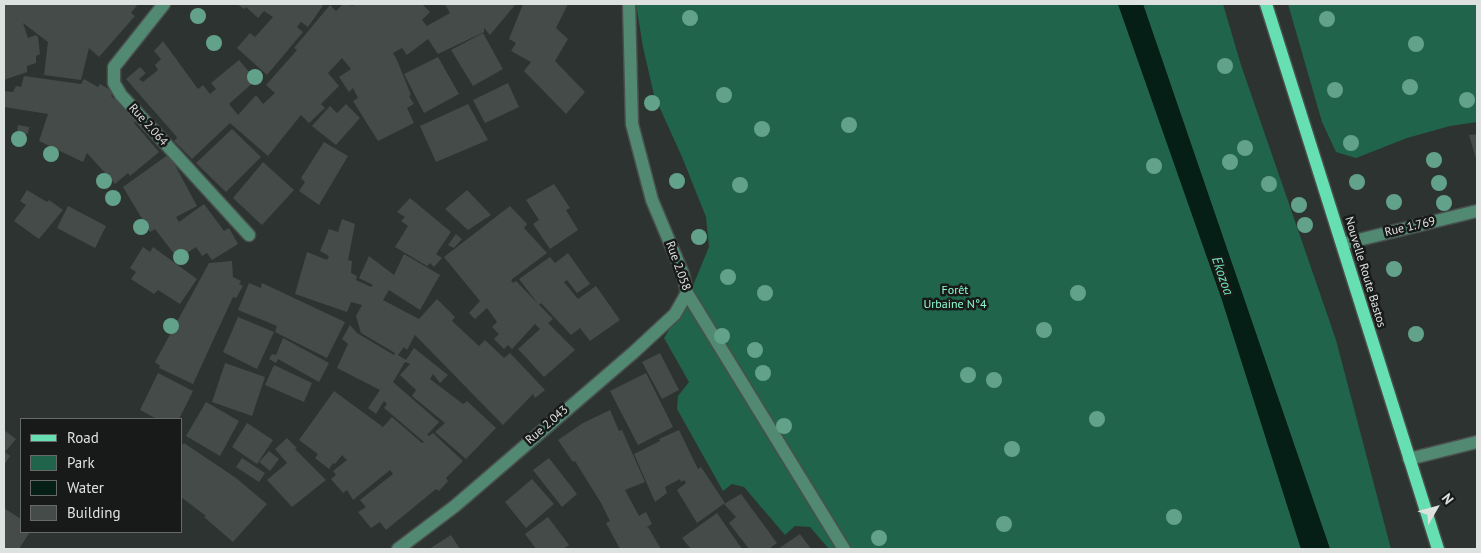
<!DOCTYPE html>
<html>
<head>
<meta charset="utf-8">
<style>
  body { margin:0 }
  #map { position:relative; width:1481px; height:553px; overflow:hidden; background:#2d3331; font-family:"PT Sans",sans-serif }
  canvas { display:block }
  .frame { position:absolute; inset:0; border:5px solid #dde1df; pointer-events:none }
  .legend { position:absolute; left:20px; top:418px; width:162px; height:115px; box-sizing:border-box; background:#181a19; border:1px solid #676a68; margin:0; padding:6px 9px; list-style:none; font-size:15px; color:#dde1df }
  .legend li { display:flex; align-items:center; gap:10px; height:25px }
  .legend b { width:25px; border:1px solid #676a68 }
  .north { position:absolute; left:1411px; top:483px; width:50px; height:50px; -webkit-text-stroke:4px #181a19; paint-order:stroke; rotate:52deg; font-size:14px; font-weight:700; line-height:20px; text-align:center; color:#dde1df }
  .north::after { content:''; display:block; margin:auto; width:18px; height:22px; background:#dde1df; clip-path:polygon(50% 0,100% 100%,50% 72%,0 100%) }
</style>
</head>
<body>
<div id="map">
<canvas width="1481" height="553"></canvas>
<div class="frame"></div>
<ul class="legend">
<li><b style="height:6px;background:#66dfb2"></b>Road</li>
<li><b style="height:14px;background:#20644c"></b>Park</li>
<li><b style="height:14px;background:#061f16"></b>Water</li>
<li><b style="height:14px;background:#444b48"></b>Building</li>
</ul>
<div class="north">N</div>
</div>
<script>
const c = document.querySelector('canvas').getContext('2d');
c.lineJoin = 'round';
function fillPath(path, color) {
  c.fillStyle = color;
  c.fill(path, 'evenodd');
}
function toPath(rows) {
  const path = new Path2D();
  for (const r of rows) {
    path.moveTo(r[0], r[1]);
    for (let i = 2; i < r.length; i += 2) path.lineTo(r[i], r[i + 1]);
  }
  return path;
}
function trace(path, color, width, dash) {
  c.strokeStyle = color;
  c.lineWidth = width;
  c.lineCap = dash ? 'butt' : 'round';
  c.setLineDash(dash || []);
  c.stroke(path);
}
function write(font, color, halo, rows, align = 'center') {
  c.font = font + ' "PT Sans",sans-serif';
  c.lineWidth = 5;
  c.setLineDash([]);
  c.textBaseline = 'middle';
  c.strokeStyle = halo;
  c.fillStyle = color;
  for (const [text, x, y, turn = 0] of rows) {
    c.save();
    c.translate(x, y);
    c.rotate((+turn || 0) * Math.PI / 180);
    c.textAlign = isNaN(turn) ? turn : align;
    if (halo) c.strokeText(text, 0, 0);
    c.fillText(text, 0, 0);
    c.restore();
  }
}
const green = toPath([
  [636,4,1118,4,1222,300,1301,549,829,549,810,527,795,526,785,535,744,487,732,484,723,491,677,409,678,396,689,382,664,338,687,300,709,247,706,217,682,157,654,95,643,47],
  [1143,4,1223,4,1241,65,1336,340,1391,549,1330,549],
  [1288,4,1477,4,1477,122,1450,126,1407,138,1356,158,1336,152,1322,122]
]);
const water = toPath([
  [1118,4,1143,4,1330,549,1301,549,1222,300]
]);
const building = toPath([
  [4,4,138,4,131,13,135,16,99,57,89,48,81,80,44,75,48,42,23,23,28,38,36,35,38,37,40,54,36,56,36,63,27,66,27,72,4,80],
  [237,4,324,4,308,27,301,22,297,27,303,32,267,75,237,48,250,33,255,37,273,17,264,11,258,18,246,7,244,9],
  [343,4,349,4,352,6,356,4,422,4,430,12,422,20,427,26,450,13,445,4,514,4,515,5,490,35,484,28,484,32,438,54,428,39,407,55,402,48,393,53,397,60,411,95,409,96,414,104,407,108,414,123,378,141,353,101,358,98,353,88,349,92,339,77,351,69,342,58,328,73,339,86,321,104,325,108,309,123,301,115,268,156,230,123,192,159,174,141,177,138,176,136,126,79,140,67,146,73,139,79,143,82,158,70,155,65,161,59,154,51,163,41,198,89,203,85,210,94,216,89,211,83,239,60,256,80,229,104,238,115,256,95,263,104,275,93,266,85,297,50,294,48,330,5,336,11],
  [523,4,568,4,556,28,568,39,555,61,585,92,566,114,524,71,531,62,511,51,516,43,509,39],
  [483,33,503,69,473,86,451,50],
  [438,57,459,94,424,113,404,74],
  [24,76,81,84,84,79,98,87,100,84,114,92,111,96,129,111,128,113,136,121,134,123,159,152,130,176,128,173,115,184,87,153,83,162,39,141,48,114,4,107,4,91,13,92,16,86,21,87],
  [508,83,519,107,485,123,473,100],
  [346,104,360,118,336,145,312,126,330,106,337,113],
  [468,104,488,140,436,162,420,126],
  [18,125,29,127,28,134,17,132],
  [232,129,261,157,226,192,196,163],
  [1477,134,1477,162,1469,135],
  [324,142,348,156,319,205,299,191,305,182,301,178],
  [169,154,197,206,176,217,179,222,204,204,224,231,229,228,238,244,212,260,207,253,202,256,196,247,178,259,155,229,150,232,123,187],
  [263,162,294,190,262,225,233,198],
  [554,184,570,208,566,210,578,230,550,249,533,224,539,220,526,200],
  [27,190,47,202,49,200,63,210,39,239,14,221,26,205,20,201],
  [467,190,491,215,468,230,445,209],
  [410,198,451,232,436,254,442,258,434,267,430,263,427,266,395,247,408,226,401,221,405,217,397,212],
  [68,206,106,226,95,248,57,228],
  [510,206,527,224,524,228,547,253,511,280,513,283,516,281,553,319,548,323,575,350,544,377,518,349,540,329,535,324,512,349,508,345,504,349,494,339,499,334,492,327,497,322,487,308,475,319,469,313,480,301,444,257],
  [342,219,355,224,348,260,352,261,351,273,357,276,356,280,371,287,373,285,359,278,369,256,394,275,404,254,440,275,420,310,389,290,383,300,419,319,437,299,455,317,452,321,479,346,485,340,504,358,510,353,545,390,535,398,533,394,503,425,415,335,407,350,404,347,398,355,406,360,414,348,448,375,440,383,433,374,430,379,463,404,467,401,496,428,466,459,435,432,445,423,412,396,416,390,400,375,410,364,405,362,393,382,439,422,427,435,429,436,433,433,463,461,446,478,448,481,439,491,436,489,386,530,380,522,371,528,358,512,366,507,360,500,393,474,390,470,353,500,347,490,343,493,331,479,336,475,333,471,347,460,342,455,335,464,333,463,329,469,315,458,318,454,299,440,334,391,383,427,392,417,422,443,424,442,384,408,387,404,384,401,376,414,368,408,380,390,337,368,348,344,342,339,350,325,357,333,394,355,395,353,361,333,356,316,362,305,351,302,347,312,295,294,307,252,327,260,329,256,320,251,329,229,338,232],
  [456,234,462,239,454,248,448,245],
  [143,247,150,252,153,247,197,279,180,304,158,290,154,294,131,279,136,272,130,268],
  [568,253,590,284,577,293,567,280,564,282,578,299,596,286,620,320,590,341,580,328,571,335,541,303,539,305,519,279,550,257,555,263],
  [232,261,233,277,241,281,239,284,243,286,236,298,233,297,193,384,159,368,160,366,155,362,209,263],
  [249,283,261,288,262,283,345,322,327,358,275,332,277,326,238,310],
  [238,317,274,332,257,369,223,352],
  [283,338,329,363,319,382,278,359,276,363,269,359,272,354,276,355],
  [660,353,679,390,662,399,642,362],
  [225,363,265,377,252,416,212,402],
  [274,365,312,383,304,402,265,385],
  [158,373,193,391,179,419,157,419,140,410],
  [646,373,673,427,638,445,610,391],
  [206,402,239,421,220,456,186,436],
  [610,410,619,431,622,430,645,482,625,490,639,516,646,512,652,524,644,529,648,527,661,549,620,549,606,523,610,521,601,503,575,461,573,462,558,440,583,423],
  [247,423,273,440,257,464,232,447],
  [4,430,16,439,5,452,10,456,4,465],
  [679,430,698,469,701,467,725,503,697,523,677,490,686,483,684,480,681,482,680,479,665,487,667,493,655,502,634,454,660,441,659,439],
  [287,438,297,448,295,449,326,480,292,507,267,480,287,463,275,449],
  [184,443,236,478,267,504,233,542,204,517,206,516,181,497,181,446],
  [269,451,279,459,270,471,259,462],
  [242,458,265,473,259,482,236,467],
  [549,458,577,494,562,507,533,470],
  [532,479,554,504,526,528,505,502],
  [741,494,777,543,769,549,749,549,729,523,736,517,724,504],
  [4,508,21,519,21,532,30,532,19,549,4,549],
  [717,513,742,549,691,549,682,538],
  [548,517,569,545,563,549,536,549,525,534],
  [800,534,811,549,778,549],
  [451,535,460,549,429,549]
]);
const minor = toPath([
  [164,4,114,67,114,83,121,95,249,235],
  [629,4,632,124,652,200,683,274,687,293,844,549],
  [1342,244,1477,211],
  [1409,459,1477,442],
  [398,549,455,506,634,352,675,314,687,293]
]);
const major = toPath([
  [1266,4,1438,549]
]);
const trees = [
  [198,16],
  [690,18],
  [1327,19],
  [214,43],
  [1416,44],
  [1225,66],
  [255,77],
  [1410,87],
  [1335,90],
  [724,95],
  [1467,100],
  [652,103],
  [849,125],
  [762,129],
  [19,139],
  [1351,143],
  [1245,148],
  [51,154],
  [1434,160],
  [1230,162],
  [1154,166],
  [104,181],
  [677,181],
  [1357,182],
  [1439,183],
  [1269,184],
  [740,185],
  [113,198],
  [1394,202],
  [1444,203],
  [1299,205],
  [1305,225],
  [141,227],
  [699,237],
  [181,257],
  [1394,269],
  [728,277],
  [765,293],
  [1078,293],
  [171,326],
  [1044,330],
  [1416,334],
  [722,336],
  [755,350],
  [763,373],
  [968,375],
  [994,380],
  [1097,419],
  [784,426],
  [1012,449],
  [1174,517],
  [1004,524],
  [879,538]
];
const streetNames = [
  ["Rue 2.064",148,125,48],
  ["Rue 1.769",1410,227,-13],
  ["Rue 2.058",678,266,70],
  ["Nouvelle Route Bastos",1365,272,73],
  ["Rue 2.043",547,425,-41]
];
const parkNames = [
  ["Forêt",955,291],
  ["Urbaine N°4",955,305]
];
const waterNames = [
  ["Ekozoa",1222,276,71]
];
fillPath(green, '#20644c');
fillPath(water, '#061f16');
fillPath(building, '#444b48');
trace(minor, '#494f4d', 15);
trace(major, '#494f4d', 15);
trace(minor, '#528973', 12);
trace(major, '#66dfb2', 12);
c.fillStyle = '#63a28a';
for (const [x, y] of trees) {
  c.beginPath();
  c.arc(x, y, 8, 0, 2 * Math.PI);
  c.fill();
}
write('12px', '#dde1df', '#181a19', streetNames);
write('12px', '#8ffdd2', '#181a19', parkNames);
write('italic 14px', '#6fdfb4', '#181a19', waterNames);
</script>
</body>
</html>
